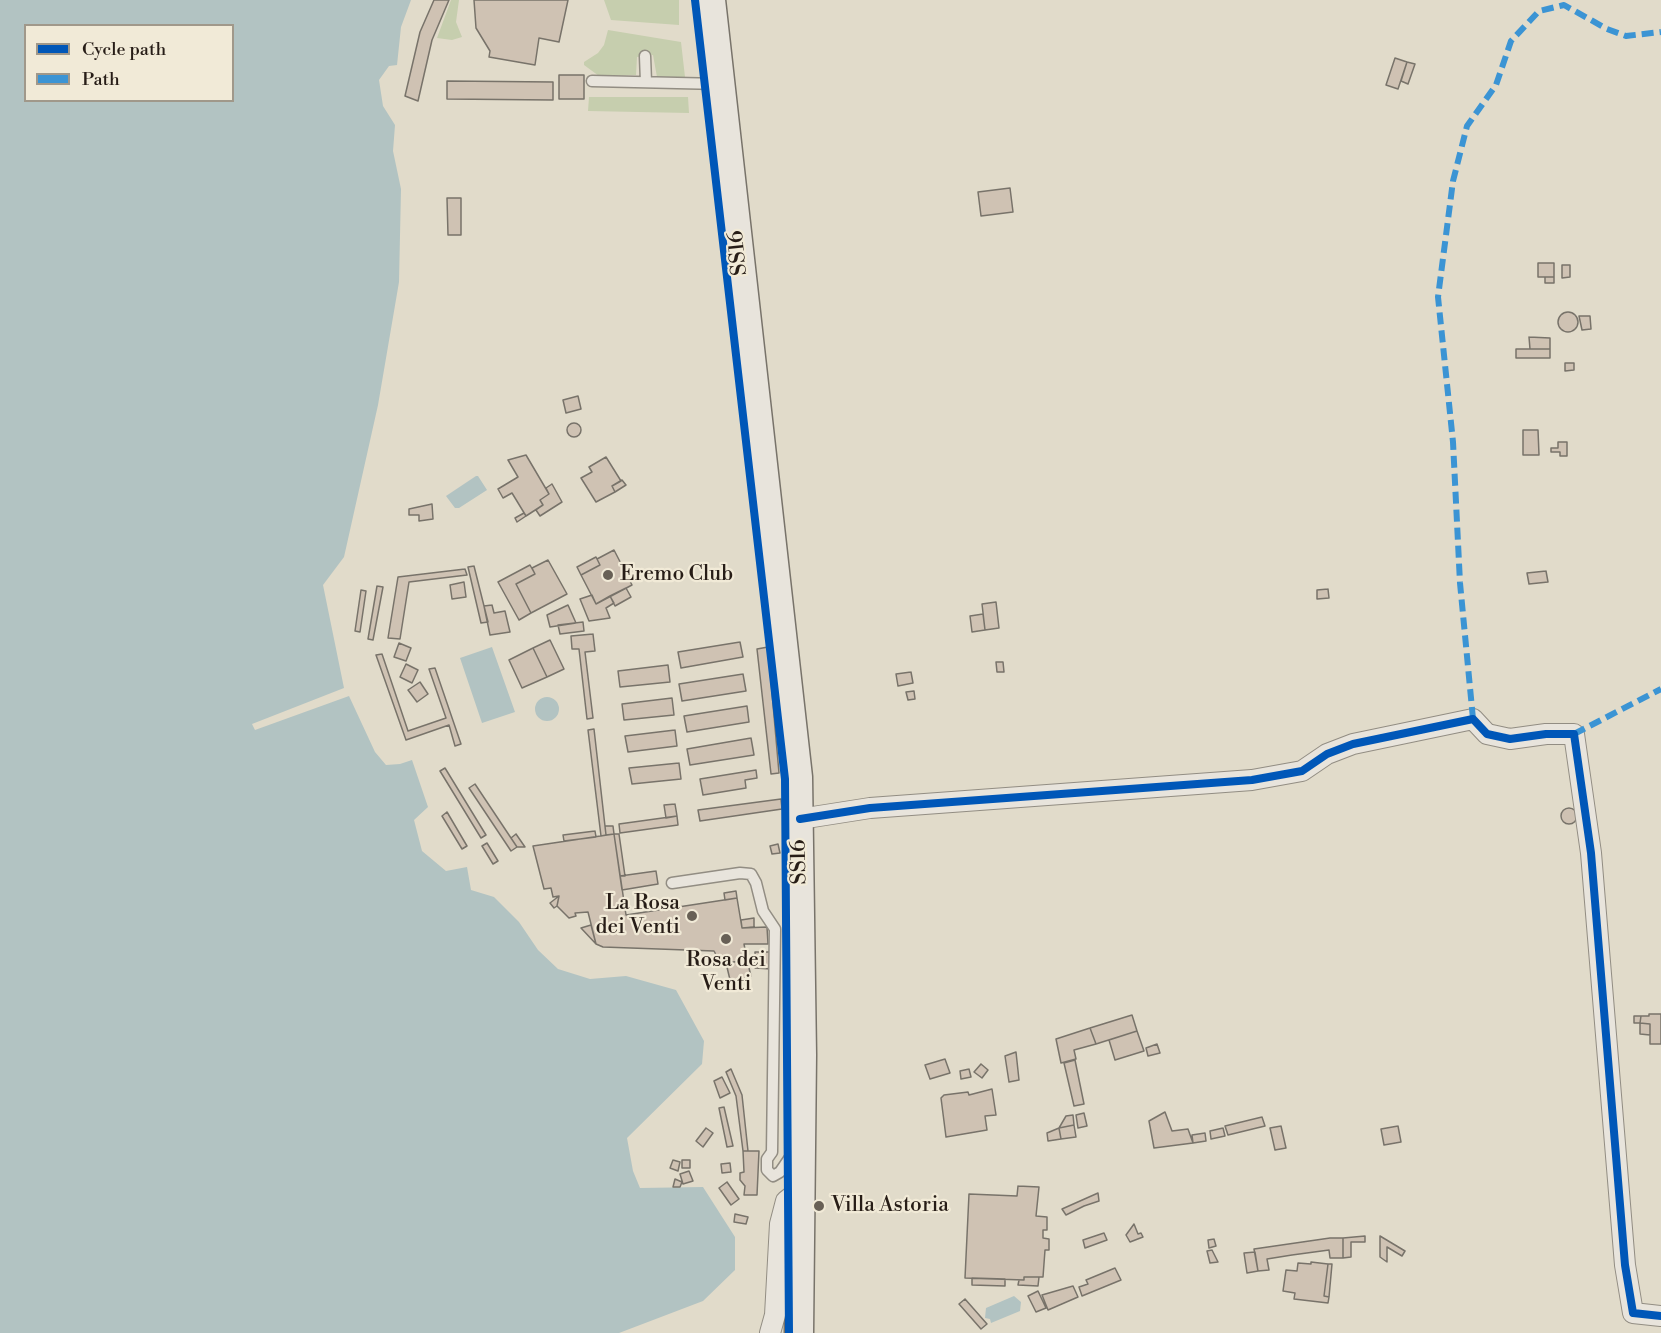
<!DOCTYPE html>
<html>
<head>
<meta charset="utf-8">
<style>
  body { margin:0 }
  #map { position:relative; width:1661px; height:1333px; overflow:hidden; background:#e1dbca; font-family:"Libre Bodoni",serif }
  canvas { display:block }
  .legend { position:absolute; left:24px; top:24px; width:210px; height:78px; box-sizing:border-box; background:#f1ead7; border:2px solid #a0988a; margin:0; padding:8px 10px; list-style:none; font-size:18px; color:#271d17 }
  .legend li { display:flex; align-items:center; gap:12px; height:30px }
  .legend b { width:30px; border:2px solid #a0988a }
</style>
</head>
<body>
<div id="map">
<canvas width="1661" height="1333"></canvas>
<ul class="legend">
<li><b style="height:8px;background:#0057b8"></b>Cycle path</li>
<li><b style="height:8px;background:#3b94d4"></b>Path</li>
</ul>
</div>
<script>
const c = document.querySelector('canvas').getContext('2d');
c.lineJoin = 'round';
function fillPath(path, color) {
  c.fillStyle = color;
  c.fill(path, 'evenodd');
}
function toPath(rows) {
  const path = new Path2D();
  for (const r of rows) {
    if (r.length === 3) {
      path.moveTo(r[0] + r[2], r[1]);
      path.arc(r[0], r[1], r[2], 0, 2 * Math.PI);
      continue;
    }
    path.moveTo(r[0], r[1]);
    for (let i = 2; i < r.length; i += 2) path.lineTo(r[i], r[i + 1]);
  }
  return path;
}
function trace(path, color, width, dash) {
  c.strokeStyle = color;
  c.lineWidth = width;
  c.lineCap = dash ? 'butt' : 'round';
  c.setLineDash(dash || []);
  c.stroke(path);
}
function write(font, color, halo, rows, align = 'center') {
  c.font = font + ' "Libre Bodoni",serif';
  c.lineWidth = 4.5;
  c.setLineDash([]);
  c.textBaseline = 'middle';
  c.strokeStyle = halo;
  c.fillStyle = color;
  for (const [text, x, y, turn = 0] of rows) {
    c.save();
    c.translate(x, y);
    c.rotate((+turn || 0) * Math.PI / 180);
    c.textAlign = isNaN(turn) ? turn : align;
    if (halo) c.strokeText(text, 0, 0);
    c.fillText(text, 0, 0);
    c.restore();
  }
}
const green = toPath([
  [451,0,459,0,456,22,462,37,452,40,437,38],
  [604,0,679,0,679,25,611,20],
  [608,30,681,42,685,77,657,77,653,55,637,57,636,75,599,76,584,65,584,62,598,53,604,45],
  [589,97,688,97,689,113,588,111]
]);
const water = toPath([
  [0,0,411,0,401,27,397,65,389,66,379,80,383,106,395,125,393,151,401,189,399,282,378,405,344,557,323,585,344,688,252,724,255,730,349,696,375,752,386,765,400,764,412,760,428,807,414,820,422,851,446,871,467,867,471,890,494,897,519,922,538,950,558,969,590,979,626,976,676,990,704,1041,702,1064,627,1138,633,1171,640,1188,703,1187,735,1237,735,1270,703,1301,619,1333,0,1333],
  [26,26,232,26,232,100,26,100],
  [476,476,478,476,487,490,459,508,455,508,446,496],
  [492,647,515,712,482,723,460,658],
  [547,709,12],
  [1014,1296,1021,1302,1020,1311,991,1323,990,1319,985,1318,986,1308]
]);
const building = toPath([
  [434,0,449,0,432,40,418,101,405,96,420,32,434,0],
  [474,0,568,0,559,42,539,38,535,65,489,57,490,51,476,28,474,0],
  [1395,58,1407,62,1398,89,1386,85,1395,58],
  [1407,62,1415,64,1408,84,1401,81,1407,62],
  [559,75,584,75,584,99,559,99,559,75],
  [447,81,553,82,553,100,447,99,447,81],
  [1010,188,1013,212,981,216,978,192,1010,188],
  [447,198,461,198,461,235,448,235,447,198],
  [1538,263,1554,263,1554,277,1538,277,1538,263],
  [1562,265,1570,265,1570,277,1562,278,1562,265],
  [1545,277,1554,277,1554,283,1545,283,1545,277],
  [1568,322,10],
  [1579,316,1590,316,1591,329,1582,330,1579,316],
  [1529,337,1550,338,1550,349,1530,349,1529,337],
  [1516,349,1550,349,1550,358,1516,358,1516,349],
  [1565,363,1574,363,1574,370,1565,371,1565,363],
  [578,396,581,409,566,413,563,400,578,396],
  [574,430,7],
  [1523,430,1538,430,1539,455,1523,455,1523,430],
  [1558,442,1567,442,1567,456,1560,456,1560,452,1551,452,1551,448,1558,448,1558,442],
  [526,455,549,494,540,500,543,505,526,516,512,493,503,498,498,489,518,477,508,460,526,455],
  [606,457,621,481,612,486,615,492,596,502,581,478,592,472,589,467,606,457],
  [622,480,626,485,615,492,612,486,622,480],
  [552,484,562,502,540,516,536,510,543,505,540,500,549,494,546,488,552,484],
  [432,504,433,519,419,521,419,515,409,515,409,509,432,504],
  [524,513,526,516,517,522,515,518,524,513],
  [614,550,632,585,596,604,581,575,600,565,597,559,614,550],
  [596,557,600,565,581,575,577,567,596,557],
  [548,560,567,594,531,613,516,584,535,574,532,568,548,560],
  [530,565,535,574,516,584,531,613,519,620,498,582,530,565],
  [474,566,488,622,481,623,468,567,474,566],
  [465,569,467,575,409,582,400,639,388,638,398,577,465,569],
  [1546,571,1548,582,1529,584,1527,573,1546,571],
  [464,582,466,597,452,599,450,585,464,582],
  [377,586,383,587,373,640,368,639,377,586],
  [626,588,631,597,615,606,610,596,626,588],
  [1328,589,1329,598,1317,599,1317,590,1328,589],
  [361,590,366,591,360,632,355,631,361,590],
  [592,595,596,604,610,596,614,603,606,608,610,618,589,621,580,599,592,595],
  [996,602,999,628,985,630,982,604,996,602],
  [492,605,494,613,505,611,510,632,490,635,484,606,492,605],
  [568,605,576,623,550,627,547,615,568,605],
  [983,614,985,630,972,632,970,616,983,614],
  [583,622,584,631,560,634,558,625,583,622],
  [593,634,595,651,585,652,593,718,587,719,579,649,572,649,571,636,593,634],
  [550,640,564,669,547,677,533,648,550,640],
  [740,642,743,657,681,668,678,652,740,642],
  [399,643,411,648,406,661,394,657,399,643],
  [768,647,779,773,771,774,757,649,768,647],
  [533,648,547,677,522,688,509,660,533,648],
  [382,654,408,731,446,718,429,669,435,668,461,744,455,746,449,725,406,740,376,655,382,654],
  [996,662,1003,662,1004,672,997,672,996,662],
  [406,664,418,670,412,683,400,677,406,664],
  [668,665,670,682,620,687,618,671,668,665],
  [911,672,913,683,898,686,896,674,911,672],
  [743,674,746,691,682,701,679,684,743,674],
  [420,682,428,694,417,702,408,690,420,682],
  [914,691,915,699,908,700,906,692,914,691],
  [672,698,674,715,624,720,622,704,672,698],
  [747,706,749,722,687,732,684,716,747,706],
  [594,729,606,835,601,836,588,730,594,729],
  [675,730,677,746,628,752,625,736,675,730],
  [751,738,754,755,690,765,687,749,751,738],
  [679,763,681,779,632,784,629,768,679,763],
  [445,768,486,835,481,838,440,771,445,768],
  [756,770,757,778,745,780,746,788,703,795,700,779,756,770],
  [475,784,517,847,511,851,469,788,475,784],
  [781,799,782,809,700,821,698,810,781,799],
  [675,804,677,816,666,818,664,805,675,804],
  [1569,816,8],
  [447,812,467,846,462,849,442,816,447,812],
  [677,816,678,825,620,833,619,824,677,816],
  [605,826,613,826,614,834,606,835,605,826],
  [595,831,596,837,564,841,563,835,595,831],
  [516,834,525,847,517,847,511,838,516,834],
  [614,834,626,915,737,898,742,928,767,927,768,944,744,944,747,960,721,964,714,951,603,947,596,944,588,912,575,913,576,916,569,918,557,906,559,896,553,897,551,888,544,889,533,846,614,834],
  [614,834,619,834,625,876,620,876,614,834],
  [487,843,498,861,493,864,482,846,487,843],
  [778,844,780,853,772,854,770,846,778,844],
  [656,871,658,884,622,890,620,876,656,871],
  [736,891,737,898,725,900,724,893,736,891],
  [559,896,557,906,554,908,550,903,559,896],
  [754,918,754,927,742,928,741,920,754,918],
  [591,925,596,944,581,928,591,925],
  [755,952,771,952,771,969,755,968,755,952],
  [747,960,751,976,731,984,726,963,747,960],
  [1649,1014,1661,1014,1661,1044,1650,1044,1650,1024,1640,1023,1641,1016,1649,1016,1649,1014],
  [1132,1015,1137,1031,1096,1044,1090,1028,1132,1015],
  [1634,1016,1641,1016,1640,1023,1634,1023,1634,1016],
  [1640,1023,1650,1024,1650,1035,1640,1034,1640,1023],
  [1090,1028,1096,1044,1074,1050,1076,1059,1061,1063,1056,1039,1090,1028],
  [1137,1031,1144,1051,1115,1060,1109,1040,1137,1031],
  [1157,1044,1160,1053,1148,1056,1146,1048,1157,1044],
  [1016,1052,1019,1080,1009,1082,1005,1056,1016,1052],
  [945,1059,950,1073,930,1079,925,1065,945,1059],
  [1075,1060,1084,1104,1074,1106,1064,1063,1075,1060],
  [981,1064,988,1070,982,1078,974,1072,981,1064],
  [731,1069,742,1095,748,1151,743,1151,736,1096,726,1072,731,1069],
  [969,1069,971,1077,961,1079,960,1071,969,1069],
  [722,1077,730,1093,720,1098,714,1081,722,1077],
  [992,1089,996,1115,985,1116,987,1130,946,1137,941,1098,944,1095,968,1092,969,1095,992,1089],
  [724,1107,733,1146,727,1147,719,1108,724,1107],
  [1165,1112,1172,1131,1188,1129,1193,1143,1154,1148,1149,1121,1165,1112],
  [1084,1113,1087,1126,1078,1128,1076,1115,1084,1113],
  [1073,1115,1074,1125,1059,1128,1066,1116,1073,1115],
  [1262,1117,1265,1126,1228,1135,1225,1126,1262,1117],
  [1074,1125,1076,1137,1061,1139,1059,1128,1074,1125],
  [1281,1126,1286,1148,1275,1150,1270,1128,1281,1126],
  [1398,1126,1401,1142,1384,1145,1381,1129,1398,1126],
  [706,1128,713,1133,703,1147,696,1141,706,1128],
  [1059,1128,1061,1139,1048,1141,1047,1133,1059,1128],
  [1223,1128,1225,1136,1211,1139,1210,1131,1223,1128],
  [1205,1133,1206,1141,1193,1143,1192,1135,1205,1133],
  [743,1151,759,1151,757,1195,744,1195,745,1186,740,1180,740,1173,744,1172,743,1151],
  [673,1160,680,1162,678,1171,670,1168,673,1160],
  [682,1160,690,1160,690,1168,682,1168,682,1160],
  [730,1163,731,1172,722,1173,721,1164,730,1163],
  [689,1171,693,1181,683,1184,680,1174,689,1171],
  [675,1179,682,1182,680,1187,673,1187,675,1179],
  [727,1182,739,1199,731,1205,719,1188,727,1182],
  [1018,1186,1039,1187,1036,1216,1047,1217,1047,1230,1043,1230,1043,1238,1049,1239,1049,1250,1045,1250,1043,1277,1024,1277,1024,1280,965,1278,969,1194,1017,1196,1018,1186],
  [1098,1193,1099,1201,1084,1206,1066,1215,1062,1209,1098,1193],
  [735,1214,748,1217,746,1224,734,1222,735,1214],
  [1134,1224,1138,1234,1141,1233,1143,1237,1130,1242,1126,1235,1134,1224],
  [1104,1233,1107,1240,1085,1248,1083,1240,1104,1233],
  [1365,1236,1365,1242,1351,1242,1351,1257,1343,1258,1343,1238,1365,1236],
  [1380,1236,1405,1251,1402,1256,1387,1247,1387,1262,1380,1257,1380,1236],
  [1330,1238,1343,1238,1343,1258,1330,1258,1329,1250,1292,1255,1267,1259,1269,1270,1258,1271,1254,1249,1330,1238],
  [1214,1239,1216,1246,1209,1248,1208,1240,1214,1239],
  [1212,1250,1218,1262,1210,1263,1207,1251,1212,1250],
  [1255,1252,1258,1271,1247,1273,1244,1253,1255,1252],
  [1311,1262,1328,1264,1324,1296,1329,1297,1328,1303,1294,1299,1295,1293,1283,1291,1286,1270,1297,1271,1298,1263,1311,1264,1311,1262],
  [1328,1264,1332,1264,1329,1297,1324,1296,1328,1264],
  [1115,1268,1121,1280,1082,1296,1079,1287,1088,1284,1086,1280,1115,1268],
  [1024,1277,1039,1277,1038,1286,1018,1285,1019,1280,1024,1280,1024,1277],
  [972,1278,1005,1279,1005,1286,972,1285,972,1278],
  [1073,1286,1078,1297,1048,1310,1042,1295,1073,1286],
  [1038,1291,1046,1308,1036,1312,1028,1296,1038,1291],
  [965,1299,987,1324,981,1329,959,1304,965,1299]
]);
const service = toPath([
  [645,56,646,82],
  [592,81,720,84],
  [672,883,740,873,751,874,756,883,763,911,775,929,772,1152,767,1159,767,1170,773,1176,780,1172,795,1150]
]);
const minor = toPath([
  [800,819,870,808,1252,780,1302,771,1327,754,1353,744,1473,719,1487,734,1510,739,1546,734,1574,734,1591,853,1625,1265,1633,1313,1661,1316],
  [770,1333,775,1315,780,1224,786,1201,800,1190]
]);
const secondary = toPath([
  [711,0,798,777,802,1055,799,1333]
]);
const quiet = toPath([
  [1473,719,1460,583,1453,442,1438,297,1453,181,1467,126,1496,85,1511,41,1539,11,1564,5,1607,29,1626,36,1661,32],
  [1574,734,1661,689]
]);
const cycleway = toPath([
  [695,0,785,779,789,1333],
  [800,819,870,808,1252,780,1302,771,1327,754,1353,744,1473,719,1487,734,1510,739,1546,734,1574,734,1591,853,1625,1265,1633,1313,1661,1316]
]);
const markers = [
  [608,575,6,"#686056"],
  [692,916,6,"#686056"],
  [726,939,6,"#686056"],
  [819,1206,6,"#686056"]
];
const streetNames = [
  ["SS16",739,253,-96],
  ["SS16",800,862,-91]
];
const poiNames = [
  ["Eremo Club",620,575],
  ["La Rosa",680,904,"right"],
  ["dei Venti",680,928,"right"],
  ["Rosa dei",726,961,"center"],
  ["Venti",726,985,"center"],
  ["Villa Astoria",831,1206]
];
fillPath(green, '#c6ceae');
fillPath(water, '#b2c3c2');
fillPath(building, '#cfc2b3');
trace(building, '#78736a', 1.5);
trace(service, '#928d83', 13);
trace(minor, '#928d83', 22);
trace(secondary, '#78736a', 31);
trace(service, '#e8e4dc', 10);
trace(minor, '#e8e4dc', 20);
trace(secondary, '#e8e4dc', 28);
trace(quiet, '#3b94d4', 6, [12, 6]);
trace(cycleway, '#0057b8', 8);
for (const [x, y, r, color] of markers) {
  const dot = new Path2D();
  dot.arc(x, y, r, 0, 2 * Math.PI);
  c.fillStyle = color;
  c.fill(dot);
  trace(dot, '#f1ead7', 2);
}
write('21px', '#271d17', '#f1ead7', streetNames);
write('21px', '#271d17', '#f1ead7', poiNames, 'left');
</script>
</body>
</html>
